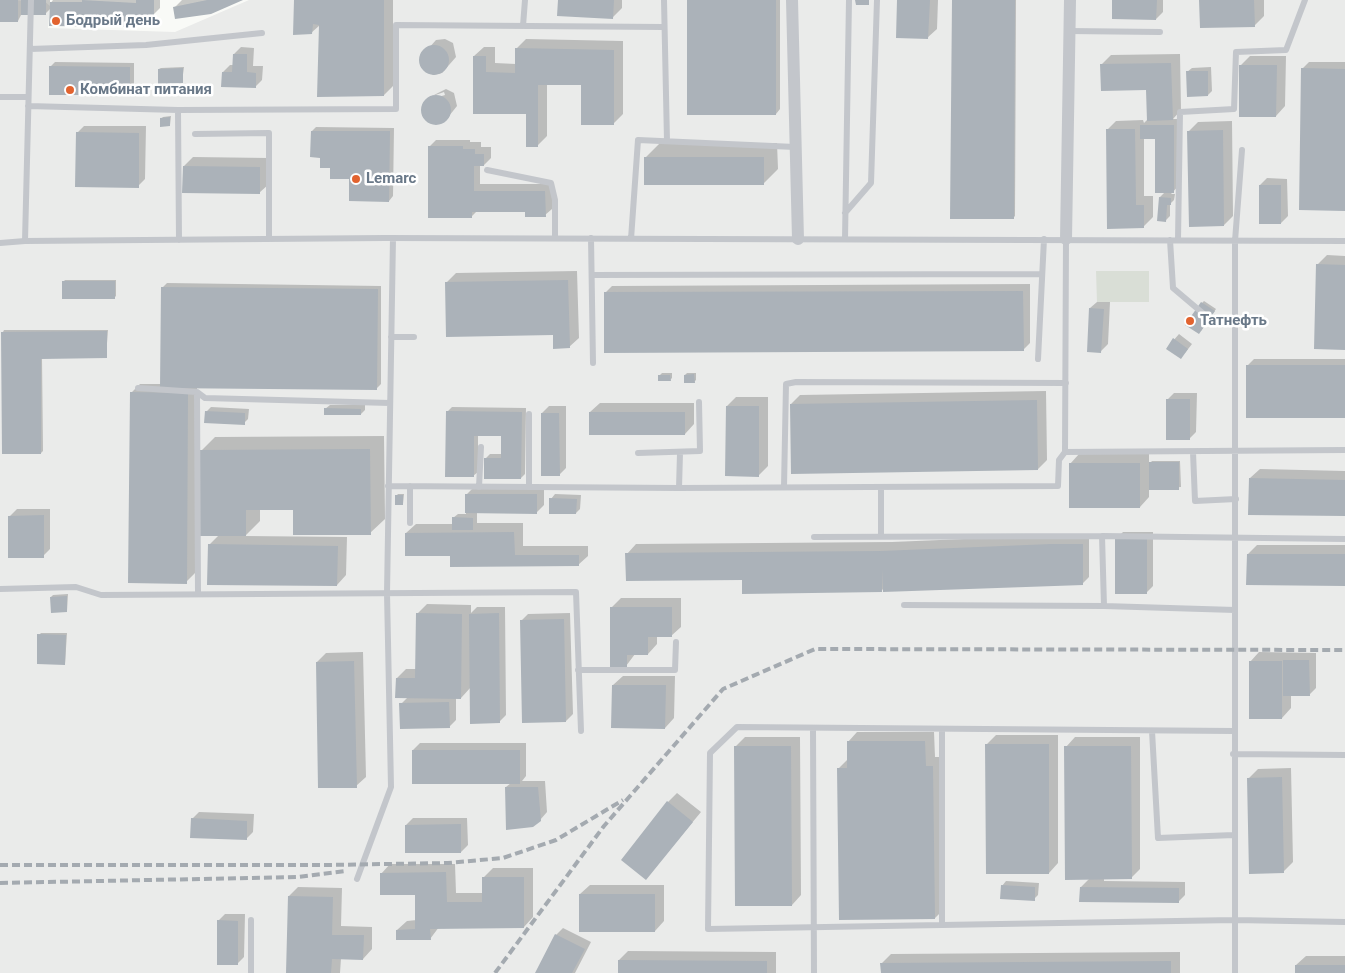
<!DOCTYPE html>
<html>
<head>
<meta charset="utf-8">
<style>
  body { margin:0 }
  canvas { display:block; background:#f9faf7 }
</style>
</head>
<body>
<canvas width="1345" height="973"></canvas>
<script>
const c = document.querySelector('canvas').getContext('2d');
c.lineJoin = 'round';
function fillPath(path, color) {
  c.fillStyle = color;
  c.fill(path, 'evenodd');
}
function toPath(rows) {
  const path = new Path2D();
  for (const r of rows) {
    if (r.length === 3) {
      path.moveTo(r[0] + r[2], r[1]);
      path.arc(r[0], r[1], r[2], 0, 2 * Math.PI);
      continue;
    }
    path.moveTo(r[0], r[1]);
    for (let i = 2; i < r.length; i += 2) path.lineTo(r[i], r[i + 1]);
  }
  return path;
}
function trace(path, color, width, dash) {
  c.strokeStyle = color;
  c.lineWidth = width;
  c.lineCap = dash ? 'butt' : 'round';
  c.setLineDash(dash || []);
  c.stroke(path);
}
function write(font, color, halo, rows, align = 'center') {
  c.font = font + ' Roboto,sans-serif';
  c.lineWidth = 5;
  c.setLineDash([]);
  c.textBaseline = 'middle';
  c.strokeStyle = halo;
  c.fillStyle = color;
  for (const [text, x, y, turn = 0] of rows) {
    c.save();
    c.translate(x, y);
    c.rotate((+turn || 0) * Math.PI / 180);
    c.textAlign = isNaN(turn) ? turn : align;
    if (halo) c.strokeText(text, 0, 0);
    c.fillText(text, 0, 0);
    c.restore();
  }
}
const built = toPath([
  [0,0,44,1,50,6,48,28,175,32,249,0,1345,0,1345,973,0,973]
]);
const green = toPath([
  [1096,271,1149,271,1149,302,1097,302]
]);
const shadow = toPath([
  [0,0,50,0,50,4,53,0,160,0,160,8,153,15,148,15,148,19,141,26,51,8,45,14,22,13,18,21,0,20],
  [182,0,240,0,175,7],
  [296,0,393,0,393,86,384,95,320,25,311,33],
  [559,0,622,0,622,8,613,17],
  [689,0,780,0,780,109,776,114],
  [899,0,938,0,937,29,927,38],
  [953,0,1016,0,1015,216,1013,218],
  [1114,0,1163,0,1163,12,1156,19],
  [1200,0,1264,0,1264,16,1254,26],
  [445,39,453,43,456,57,442,73,433,75,422,67,420,58,436,40],
  [526,39,623,41,623,114,613,124,582,84,547,84,547,136,537,146,527,113,474,113,474,56,484,47,495,47,495,63,516,64,517,48],
  [241,47,254,48,253,66,263,66,262,80,255,87,223,72,230,65,234,65,234,54],
  [1180,54,1181,110,1173,119,1180,119,1180,184,1171,194,1175,194,1174,200,1170,204,1170,216,1165,221,1160,197,1166,191,1156,138,1144,138,1144,196,1153,196,1153,217,1143,227,1107,130,1116,121,1143,120,1144,123,1148,119,1147,89,1101,65,1111,55],
  [1250,56,1286,56,1285,106,1276,116,1241,65],
  [55,62,134,63,134,90,130,94,50,67],
  [1309,62,1345,62,1345,209,1302,69],
  [184,67,182,82,159,69,161,68],
  [1211,67,1212,91,1208,95,1187,72,1192,68],
  [446,89,454,93,457,106,445,121,437,124,428,122,423,110,426,101,429,98,429,100,445,95,444,92,430,97],
  [171,116,170,125,161,119,163,117],
  [1232,121,1233,216,1224,225,1189,131,1198,122],
  [84,126,146,126,145,179,138,186,77,133],
  [316,127,394,128,393,196,389,201,331,167,321,156,312,131],
  [436,140,470,140,470,142,481,142,481,147,491,147,491,158,484,165,480,165,480,184,552,184,552,209,545,215,526,210,478,210,472,216,429,147],
  [660,143,777,143,778,169,763,184,646,157],
  [193,157,269,158,269,184,259,193,184,166],
  [1267,178,1287,179,1288,216,1281,223,1260,185],
  [1327,255,1345,256,1345,349,1317,265],
  [577,271,579,338,569,347,554,334,446,283,456,273],
  [65,280,116,280,116,296,114,298,63,282],
  [167,283,381,286,381,384,376,389,197,387,195,573,186,582,131,393,140,384,161,384,162,288],
  [1030,284,1030,343,1023,350,605,293,612,286],
  [1204,301,1216,309,1201,331,1202,303],
  [1097,302,1110,302,1108,344,1101,351,1090,308],
  [4,330,108,330,106,357,42,357,43,451,41,453,3,332],
  [1179,334,1192,344,1185,353,1167,348],
  [1254,359,1345,359,1345,417,1247,366],
  [662,373,672,373,672,378,670,380,660,375],
  [687,373,696,373,696,380,694,382,685,375],
  [1046,391,1047,460,1038,469,791,404,800,395],
  [1174,393,1197,393,1196,432,1189,439,1167,400],
  [736,397,768,397,768,466,758,476,727,406],
  [600,403,694,403,694,424,685,434,590,412],
  [330,405,365,405,365,410,361,414,325,409],
  [549,406,566,406,566,468,559,475,542,413],
  [211,407,249,409,248,419,244,423,206,412],
  [452,407,526,408,525,474,521,478,485,459,490,454,502,454,503,435,478,434,478,472,473,476,447,412],
  [384,436,385,519,370,533,294,508,260,509,260,521,245,536,347,537,346,575,337,585,209,545,219,535,201,451,215,437],
  [1079,454,1149,454,1149,464,1152,461,1180,461,1181,487,1149,489,1149,497,1140,507,1070,464],
  [1260,469,1345,471,1345,515,1250,478],
  [473,488,544,488,544,505,537,512,477,512,477,523,523,523,523,546,588,546,588,556,578,565,451,554,406,533,416,524,453,524,453,518,458,514,466,514,466,495],
  [398,494,404,494,403,504,396,496],
  [555,494,581,495,580,509,576,513,551,499],
  [17,509,50,509,50,549,43,556,10,516],
  [1123,532,1153,532,1153,586,1146,593,1116,539],
  [1060,535,1089,538,1089,577,1082,584,884,588,881,591,743,579,627,554,636,544,892,542],
  [1257,545,1345,545,1345,585,1248,554],
  [68,594,67,611,51,597,53,595],
  [621,598,681,598,681,627,671,636,657,636,657,644,648,654,635,654,626,666,611,608],
  [427,604,471,605,471,613,477,607,505,607,506,715,499,722,471,687,461,698,456,698,456,720,449,727,401,704,408,697,397,678,406,669,417,669,417,614],
  [570,613,573,714,566,721,521,621,528,614],
  [41,633,67,633,65,664,39,635],
  [363,652,366,777,356,786,317,662,326,653],
  [1259,652,1316,653,1316,688,1309,695,1291,695,1291,708,1282,718,1250,662],
  [623,676,675,676,674,718,665,728,613,685],
  [857,732,934,732,935,757,942,757,944,909,935,918,838,769,848,759,848,742],
  [996,735,1058,735,1058,863,1049,873,987,744],
  [745,737,800,737,801,895,792,905,735,747],
  [1075,737,1140,737,1140,869,1131,878,1104,878,1104,881,1185,882,1185,895,1178,902,1081,887,1090,878,1066,747],
  [420,743,526,743,526,776,522,781,545,781,547,812,540,820,506,787,511,783,413,750],
  [1291,768,1293,862,1283,872,1249,778,1258,769],
  [677,793,701,812,646,878,668,802],
  [199,812,254,814,253,832,246,839,192,819],
  [413,818,467,818,468,845,461,852,406,825],
  [390,864,455,864,456,893,483,893,483,878,493,868,533,868,533,917,524,927,439,927,430,939,397,930,407,921,417,920,416,893,381,874],
  [1006,881,1039,883,1038,895,1034,899,1002,886],
  [590,885,664,885,664,921,655,931,580,894],
  [298,887,342,888,341,926,372,927,372,949,363,959,341,958,340,973,287,973,289,896],
  [225,914,245,914,244,957,237,964,218,921],
  [563,928,591,942,575,973,537,973,556,935],
  [628,951,776,952,776,973,619,973,619,960],
  [1180,952,1180,973,882,973,882,963,891,954],
  [1306,956,1345,956,1345,973,1296,973,1296,965]
]);
const building = toPath([
  [0,0,18,0,18,22,0,22],
  [21,0,46,0,46,15,21,15],
  [82,0,136,3,136,0,154,0,154,16,142,16,142,27,49,26,50,2,82,2],
  [207,0,243,0,211,14,175,19,173,7],
  [294,0,384,0,384,96,317,97,319,25,313,24,312,34,293,35],
  [558,0,614,0,613,19,557,16],
  [687,0,776,0,776,115,687,115],
  [855,0,869,0,869,5,856,5],
  [897,0,930,0,928,39,896,38],
  [952,0,1015,0,1014,219,950,219],
  [1112,0,1157,0,1156,20,1112,19],
  [1199,0,1254,0,1255,27,1200,28],
  [434,60,15],
  [515,48,614,50,614,125,581,125,581,85,538,85,538,147,526,147,526,114,473,114,473,56,486,56,486,72,515,73],
  [233,54,247,54,247,72,256,73,256,88,221,87,222,72,232,72],
  [1171,63,1173,120,1147,121,1146,90,1101,91,1100,64],
  [1239,65,1277,65,1276,117,1239,117],
  [49,66,130,67,130,95,49,95],
  [183,68,183,83,158,84,158,69],
  [1301,68,1345,69,1345,211,1299,210],
  [1186,71,1208,71,1208,96,1187,97],
  [436,110,15],
  [170,117,170,126,160,127,160,118],
  [1140,125,1174,125,1174,193,1155,193,1155,139,1140,139],
  [1106,129,1135,129,1136,205,1144,205,1144,228,1107,229],
  [1223,130,1224,226,1189,227,1187,131],
  [311,131,390,131,389,202,349,201,349,179,330,179,330,168,320,168,320,158,310,157],
  [76,132,139,133,139,188,75,187],
  [428,146,463,146,463,149,475,149,475,154,484,154,484,166,474,166,474,191,545,191,546,217,525,217,525,212,472,212,472,218,428,218],
  [644,157,764,157,764,185,644,185],
  [183,166,260,167,260,194,182,193],
  [1259,185,1281,185,1281,224,1259,224],
  [1159,197,1171,198,1171,205,1167,205,1166,222,1157,221],
  [1316,264,1345,265,1345,350,1314,349],
  [568,280,570,348,553,349,553,335,446,337,445,282],
  [62,281,115,281,115,299,62,299],
  [161,287,378,289,377,390,160,388],
  [1023,291,1024,351,604,353,604,292],
  [1201,302,1215,311,1199,334,1185,325],
  [1089,308,1104,309,1101,353,1087,352],
  [107,331,107,358,41,359,41,454,2,454,1,332],
  [1173,338,1188,349,1181,359,1166,349],
  [1246,365,1345,365,1345,418,1246,418],
  [694,374,695,383,684,383,684,375],
  [658,375,670,375,671,381,658,381],
  [130,392,188,393,187,584,128,583],
  [1166,399,1190,399,1190,440,1166,440],
  [1037,400,1038,470,791,474,790,404],
  [726,406,759,406,759,477,725,476],
  [324,408,361,409,361,415,324,415],
  [205,411,245,413,245,425,204,423],
  [446,411,522,412,521,479,484,479,484,458,501,458,501,436,474,436,474,477,445,477],
  [589,412,685,412,685,435,589,435],
  [541,413,559,413,560,476,541,476],
  [370,449,371,535,293,535,293,510,246,510,246,536,200,536,200,450],
  [1149,462,1179,462,1179,490,1149,490],
  [1069,463,1140,463,1140,508,1069,508],
  [1249,478,1345,480,1345,516,1248,515],
  [465,494,537,494,537,514,465,513],
  [395,495,403,495,403,505,395,505],
  [549,498,577,499,576,514,549,514],
  [44,515,44,558,8,558,8,516],
  [452,517,473,518,473,530,452,530],
  [514,532,515,555,579,555,579,566,450,567,450,556,405,556,405,533],
  [1115,539,1147,539,1147,594,1115,594],
  [208,544,338,546,337,586,207,585],
  [1051,544,1083,544,1083,585,883,592,882,569,882,592,742,594,742,580,626,581,625,553,881,551],
  [1247,554,1345,554,1345,586,1246,585],
  [67,596,67,612,51,613,50,597],
  [610,607,672,607,672,637,648,637,648,655,627,655,627,667,610,667],
  [416,613,462,614,461,699,395,698,396,678,415,678],
  [499,613,500,723,470,724,469,614],
  [564,619,566,722,522,723,520,620],
  [37,634,66,635,65,665,37,664],
  [1283,660,1309,660,1310,696,1283,696],
  [354,661,357,788,318,788,316,662],
  [1249,661,1282,661,1282,719,1249,719],
  [612,685,666,685,665,729,611,728],
  [449,702,450,728,400,729,399,703],
  [847,741,925,741,926,766,933,766,935,919,839,920,837,768,847,768],
  [985,744,1049,744,1049,874,986,874],
  [734,746,791,746,792,906,735,906],
  [1064,746,1131,746,1132,879,1065,880],
  [412,750,520,750,520,784,412,784],
  [1282,777,1284,873,1249,874,1247,778],
  [505,787,538,787,541,821,533,827,506,830],
  [667,801,693,822,646,880,621,860],
  [191,818,247,821,247,840,190,838],
  [461,824,461,853,405,853,405,825],
  [446,872,447,902,482,902,482,877,524,877,524,928,430,929,431,940,396,940,396,930,415,929,415,895,380,895,380,873],
  [1001,885,1035,887,1035,901,1000,899],
  [1080,887,1179,888,1179,903,1079,902],
  [579,894,655,894,655,932,579,932],
  [288,896,333,897,332,935,364,935,363,960,332,959,331,973,286,973],
  [217,920,238,921,238,965,217,965],
  [555,934,585,949,572,973,535,973],
  [618,960,767,961,767,973,618,973],
  [1171,961,1171,973,881,973,880,963],
  [1295,965,1345,965,1345,973,1295,973]
]);
const service = toPath([
  [664,0,667,141],
  [523,26,525,0],
  [1069,31,1160,32],
  [30,49,146,45,262,33],
  [0,97,28,97],
  [28,106,178,110,396,109,396,25,663,27],
  [178,110,179,240],
  [195,134,269,133,269,239],
  [487,170,551,183,555,200,555,238],
  [845,213,871,183,877,0],
  [591,238,593,363],
  [631,239,638,140,795,147],
  [845,239,849,0],
  [1066,239,1065,452,1345,450],
  [1170,240,1173,288,1212,321,1235,322],
  [1178,240,1180,112,1234,109,1236,52,1286,50,1305,0],
  [25,241,31,0],
  [0,243,25,241,385,238,1345,241],
  [592,275,1042,274],
  [391,337,414,337],
  [1038,359,1044,239],
  [138,388,197,392,205,398,390,403],
  [197,392,198,594],
  [1193,452,1195,501,1236,499],
  [638,453,700,451,699,402],
  [388,486,679,488,1058,486,1059,460,1065,452],
  [410,486,410,523],
  [479,487,481,447],
  [529,487,529,414],
  [784,487,786,384,796,382,1066,383],
  [881,487,881,537],
  [679,488,680,453],
  [814,537,1102,536],
  [0,589,76,587,101,595,576,592,581,731],
  [904,605,1104,606],
  [1235,610,1104,606,1102,536,1345,539],
  [578,670,675,670,676,642],
  [813,728,814,973],
  [942,729,942,925],
  [1152,731,1158,838,1234,835],
  [1233,731,737,727,710,753,708,929,1235,920,1345,922],
  [1233,754,1345,755],
  [357,879,391,787,387,593,393,238],
  [251,973,251,920],
  [1235,973,1235,241,1242,150]
]);
const minor = toPath([
  [792,0,798,239],
  [1066,239,1070,0]
]);
const rail = toPath([
  [0,865,327,865,448,863,503,858,556,840,623,800],
  [0,883,298,877,345,871],
  [495,973,604,826,723,689,815,649,1345,650]
]);
const markers = [
  [56,21,5,"#e2632f"],
  [70,90,5,"#e2632f"],
  [356,179,5,"#e2632f"],
  [1190,321,5,"#e2632f"]
];
const poiNames = [
  ["Бодрый день",66,21],
  ["Комбинат питания",80,90],
  ["Lemarc",366,179],
  ["Татнефть",1200,321]
];
fillPath(built, '#eaebea');
fillPath(green, '#d9ded6');
fillPath(shadow, '#0003');
fillPath(building, '#abb2b9');
trace(service, '#c3c6cb', 6);
trace(minor, '#c3c6cb', 12);
trace(rail, '#a4aab0', 4, [8, 4]);
for (const [x, y, r, color] of markers) {
  const dot = new Path2D();
  dot.arc(x, y, r, 0, 2 * Math.PI);
  c.fillStyle = color;
  c.fill(dot);
  trace(dot, '#fff', 2);
}
write('bold 15px', '#697888', '#fff', poiNames, 'left');
</script>
</body>
</html>
